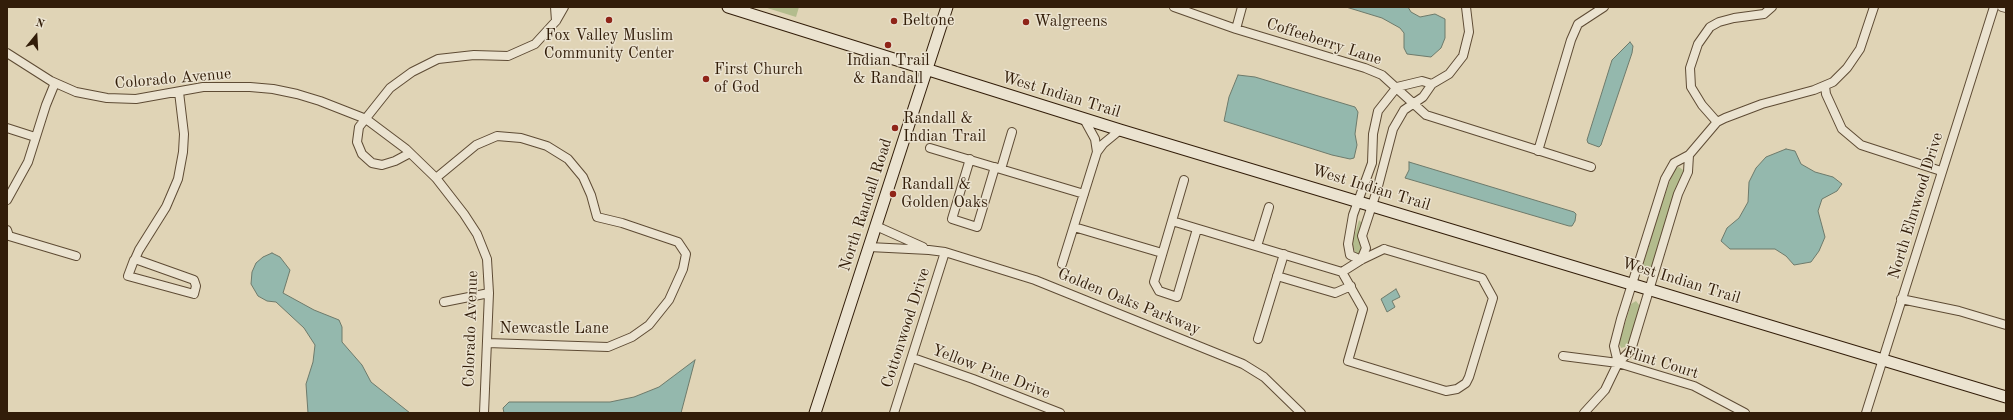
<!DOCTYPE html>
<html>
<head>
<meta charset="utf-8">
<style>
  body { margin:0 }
  #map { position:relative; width:2013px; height:420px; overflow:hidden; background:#e0d4b6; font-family:"Old Standard TT",serif }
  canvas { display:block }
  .frame { position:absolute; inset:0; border:8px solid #321d09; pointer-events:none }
  .north { position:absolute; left:16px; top:16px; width:40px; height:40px; -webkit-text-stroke:3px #ebe3d0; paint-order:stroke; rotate:18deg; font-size:11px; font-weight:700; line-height:16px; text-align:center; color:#321d09 }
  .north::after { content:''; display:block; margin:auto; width:14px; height:18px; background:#321d09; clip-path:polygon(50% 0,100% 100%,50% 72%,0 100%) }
</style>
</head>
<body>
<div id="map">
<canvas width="2013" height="420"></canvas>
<div class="frame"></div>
<div class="north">N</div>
</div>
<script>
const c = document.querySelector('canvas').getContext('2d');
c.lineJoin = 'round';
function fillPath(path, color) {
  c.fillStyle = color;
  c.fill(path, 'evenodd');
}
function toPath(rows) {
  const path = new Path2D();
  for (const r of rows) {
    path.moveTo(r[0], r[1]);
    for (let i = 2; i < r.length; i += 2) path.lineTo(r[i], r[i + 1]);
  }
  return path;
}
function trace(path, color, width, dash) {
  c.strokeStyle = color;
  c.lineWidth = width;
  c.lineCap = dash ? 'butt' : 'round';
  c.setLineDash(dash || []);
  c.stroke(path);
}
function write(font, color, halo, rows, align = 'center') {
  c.font = font + ' "Old Standard TT",serif';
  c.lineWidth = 3;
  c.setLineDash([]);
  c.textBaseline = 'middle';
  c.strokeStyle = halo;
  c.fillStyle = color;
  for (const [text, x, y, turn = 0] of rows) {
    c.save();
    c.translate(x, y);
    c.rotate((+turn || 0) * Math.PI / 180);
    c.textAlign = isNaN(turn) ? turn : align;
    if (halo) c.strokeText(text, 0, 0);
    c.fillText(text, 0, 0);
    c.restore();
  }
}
const green = toPath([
  [764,7,799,7,796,17],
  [1679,167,1683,170,1683,172,1652,266,1647,268,1643,265,1659,212,1672,175,1675,168],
  [1359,220,1362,223,1358,238,1362,250,1359,255,1356,254,1352,244],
  [1636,301,1640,306,1628,346,1621,348,1619,343,1631,304]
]);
const water = toPath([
  [1346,7,1408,7,1411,12,1420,17,1435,14,1445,19,1445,38,1441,48,1431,57,1407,54,1404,48,1404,33,1400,28,1382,18,1346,7],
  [1630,42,1633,46,1632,53,1601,145,1599,147,1588,143,1587,140,1612,60,1630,42],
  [1238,75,1255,77,1355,107,1358,112,1355,134,1357,145,1354,158,1350,159,1332,155,1224,121,1229,97,1238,75],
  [1786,149,1795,151,1801,164,1815,172,1833,177,1842,184,1837,191,1822,199,1818,211,1825,237,1819,251,1811,262,1794,265,1786,256,1775,249,1730,249,1721,241,1727,228,1739,218,1748,202,1749,182,1756,168,1766,157,1786,149],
  [1409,162,1574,212,1576,214,1575,221,1572,226,1569,226,1405,178,1409,170,1409,162],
  [272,253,280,257,290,270,283,293,314,310,339,320,342,327,342,342,362,365,371,382,410,413,308,413,306,384,313,362,315,345,304,328,276,302,267,301,258,296,251,284,252,272,256,263,263,257,272,253],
  [1396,289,1400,297,1392,301,1395,307,1387,312,1381,299,1396,289],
  [695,360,681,413,504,413,503,408,509,402,610,402,634,397,659,387,695,360]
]);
const minor = toPath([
  [555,7,556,21],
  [1174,7,1236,29,1365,68,1382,75,1426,115,1591,167],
  [2002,7,2006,8],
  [1236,29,1242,7],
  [7,53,51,81,76,92,107,98,136,99,203,87,250,87,273,89,297,94,320,101,366,119,406,149,436,178,464,214,477,234,487,259,489,293,484,413],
  [1825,86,1826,94,1842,129,1861,145,1941,171],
  [1084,119,1095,139,1097,152],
  [1717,122,1702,105,1691,87,1690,68,1698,44,1710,27,1719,22,1734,18,1764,14,1772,7],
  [7,128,35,137],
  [930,148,1084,194],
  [1538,151,1571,40,1578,24,1604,7],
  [410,153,395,161,382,165,372,163,362,154,357,142,359,127,390,88,412,72,438,59,474,55,508,56,535,44,556,21,564,7],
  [970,159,952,219,977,227,995,167],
  [1001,169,1012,132],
  [436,178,476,145,497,136,521,138,547,146,568,159,583,177,591,195,597,217,622,223,678,242,686,254,683,269,669,300,649,325,632,337,608,347,487,343],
  [1184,180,1154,282,1159,291,1177,297,1197,229],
  [7,200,28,162,46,105,55,83],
  [1172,221,1342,272],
  [876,226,923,247],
  [1074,227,1162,253],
  [7,230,9,236,76,256],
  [1257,246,1269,207],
  [869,247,929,250,945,252,1035,280,1243,364,1264,377,1301,413],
  [1384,249,1482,278,1493,298,1469,377,1466,383,1457,389,1446,391,1348,361,1363,309,1342,272,1361,260,1384,249],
  [135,259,194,280,196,286,194,294,128,276,134,260,135,259,139,250,166,207,178,179,183,152,184,134,179,92],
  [1361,260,1366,248,1362,236,1377,190,1393,129,1404,110,1423,97,1432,84,1449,74,1463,56,1469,32,1466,7],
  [1361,260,1350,255,1348,244,1353,215,1372,163,1373,134,1378,111,1397,87,1422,81,1432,84],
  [1062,264,1097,152,1103,144,1120,130],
  [1277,276,1335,293,1351,286],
  [1901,299,1959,311,2006,325],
  [444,302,489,293],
  [1258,339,1284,254],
  [1563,356,1618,363,1694,386,1745,413],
  [913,358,973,379,1060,413],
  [1618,363,1614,346,1621,319,1665,179,1674,163,1689,155,1717,122,1725,118,1762,104,1814,90,1833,82,1847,68,1860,49,1874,7],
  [894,413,945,252],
  [1584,413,1605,390,1618,363,1631,350,1678,194,1688,172,1689,155],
  [1866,413,1994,7]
]);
const secondary = toPath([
  [728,7,1120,130,2006,397],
  [815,413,947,7]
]);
const markers = [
  [609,20,4,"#8f2418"],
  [894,21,4,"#8f2418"],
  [1026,22,4,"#8f2418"],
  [888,45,4,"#8f2418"],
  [706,79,4,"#8f2418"],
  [895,128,4,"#8f2418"],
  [893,194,4,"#8f2418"]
];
const poiNames = [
  ["Beltone",902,21],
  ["Walgreens",1034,22],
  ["Fox Valley Muslim",609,36,"center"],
  ["Community Center",609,54,"center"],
  ["Indian Trail",888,61,"center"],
  ["& Randall",888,79,"center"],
  ["First Church",714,70],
  ["of God",714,88],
  ["Randall &",903,119],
  ["Indian Trail",903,137],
  ["Randall &",901,185],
  ["Golden Oaks",901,203]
];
const streetNames = [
  ["Coffeeberry Lane",1324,42,18],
  ["Colorado Avenue",173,79,-5],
  ["West Indian Trail",1061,95,17],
  ["West Indian Trail",1371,188,17],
  ["North Randall Road",866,205,-72],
  ["North Elmwood Drive",1916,206,-73],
  ["West Indian Trail",1681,281,17],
  ["Golden Oaks Parkway",1129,302,22],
  ["Cottonwood Drive",906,328,-72],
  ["Colorado Avenue",471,329,-88],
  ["Newcastle Lane",554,329],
  ["Flint Court",1661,363,17],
  ["Yellow Pine Drive",991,372,21]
];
fillPath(green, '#b3bc8d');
fillPath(water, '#94b8ad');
trace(water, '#6d7a6b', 1);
trace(minor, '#5e4b34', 10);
trace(secondary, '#321d09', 13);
trace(minor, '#ebe3d0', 8);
trace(secondary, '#ebe3d0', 11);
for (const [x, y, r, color] of markers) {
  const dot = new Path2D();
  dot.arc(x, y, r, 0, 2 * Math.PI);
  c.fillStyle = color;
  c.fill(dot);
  trace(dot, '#ebe3d0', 1.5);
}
write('16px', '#321d09', '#ebe3d0', poiNames, 'left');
write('16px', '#321d09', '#ebe3d0', streetNames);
</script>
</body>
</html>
